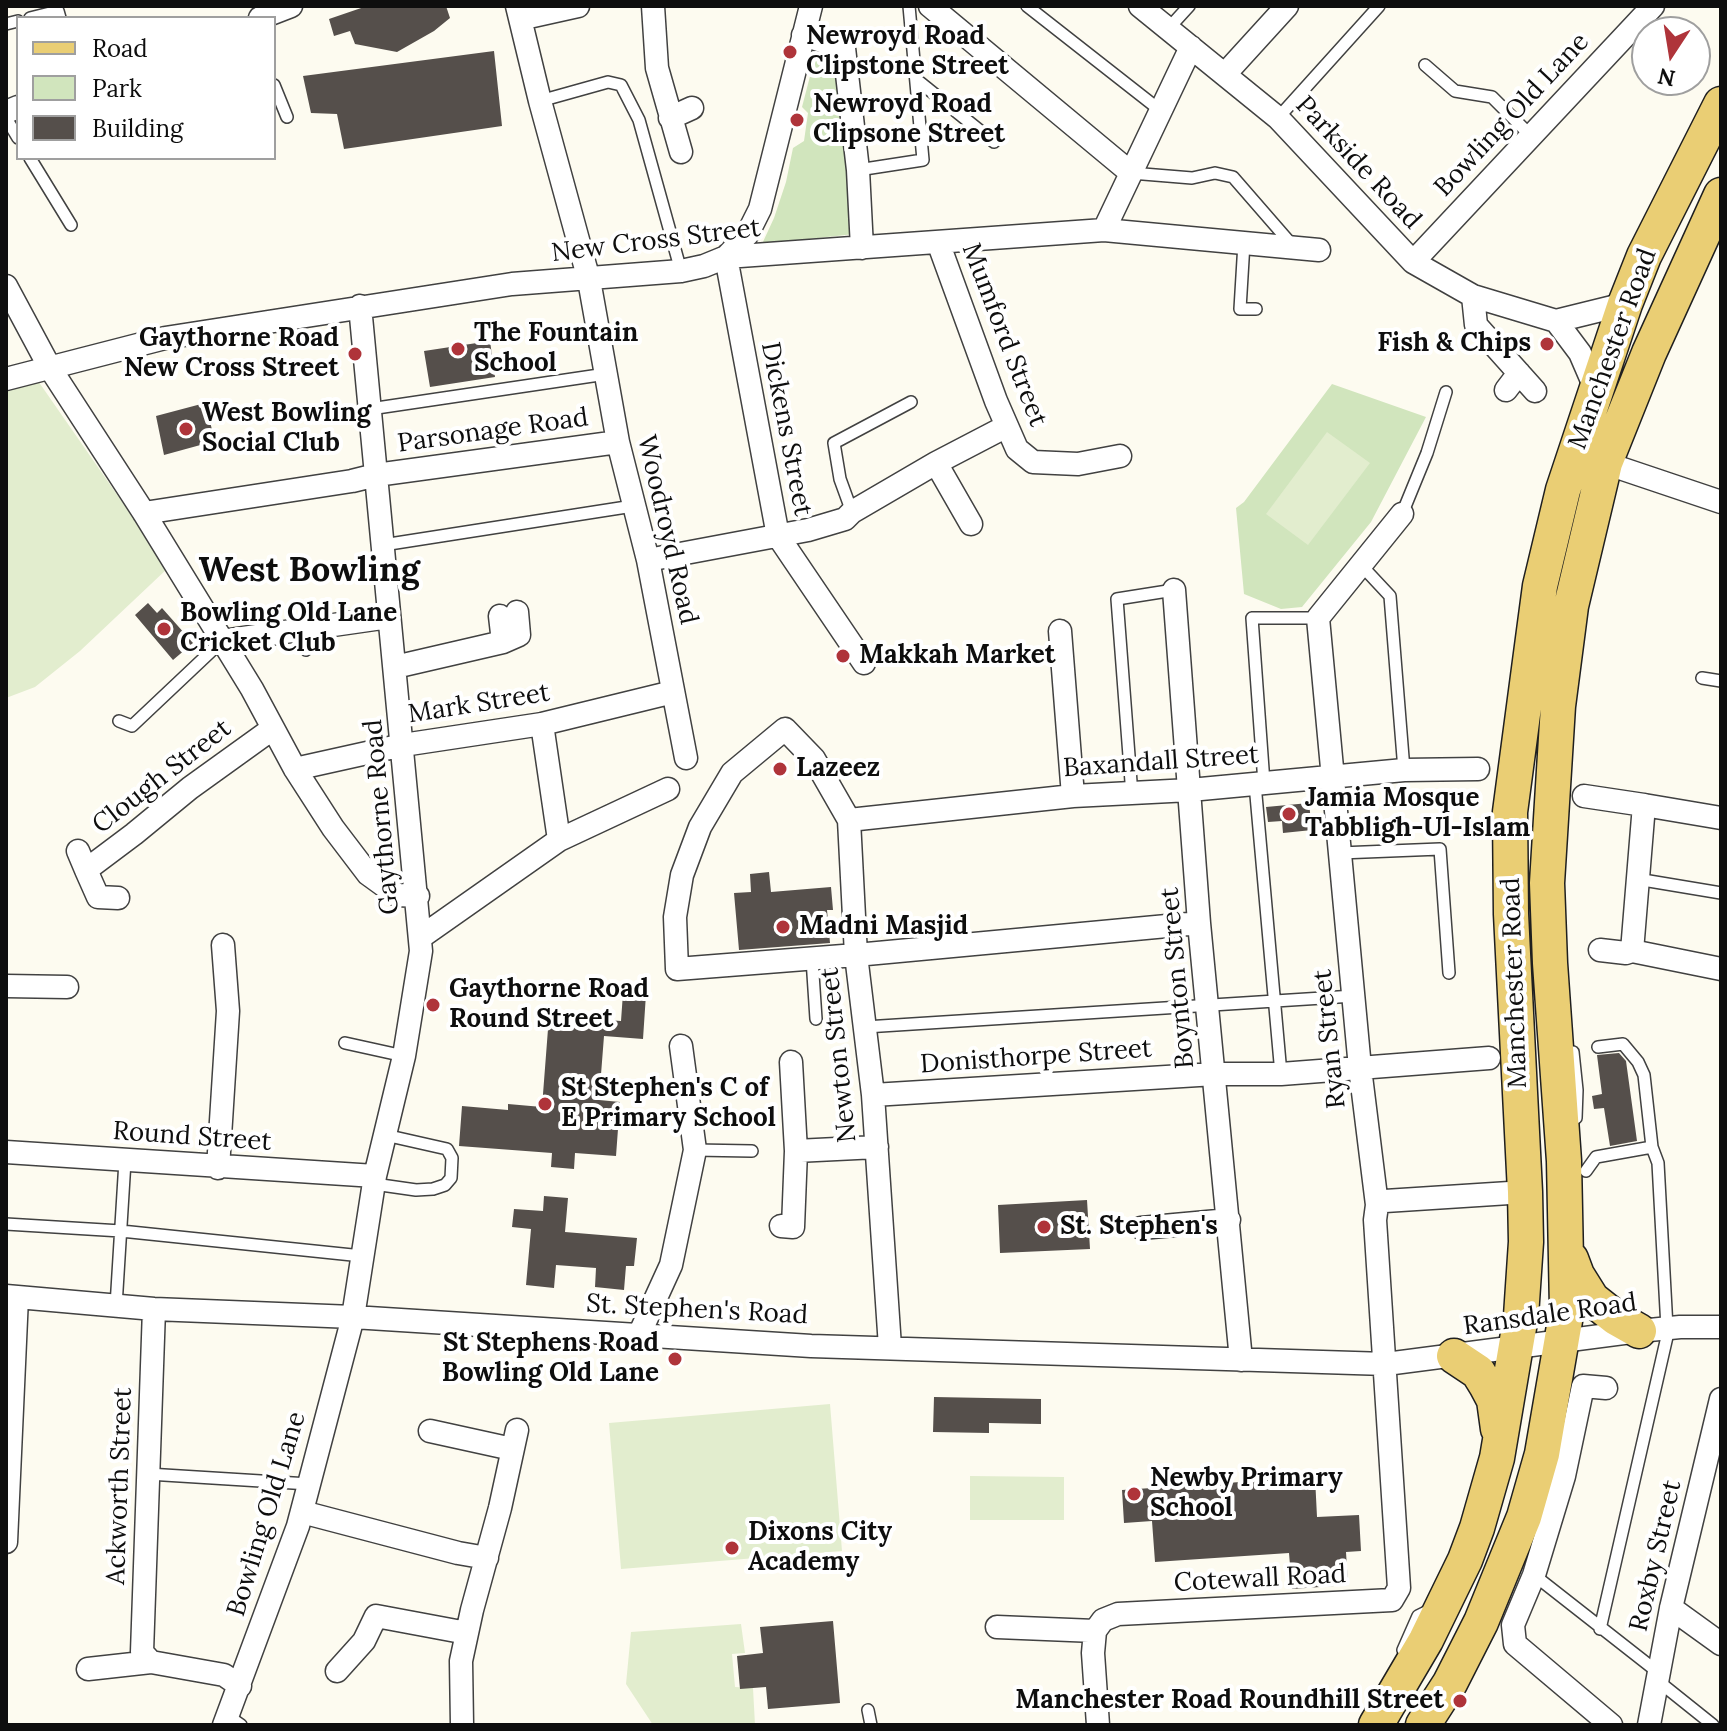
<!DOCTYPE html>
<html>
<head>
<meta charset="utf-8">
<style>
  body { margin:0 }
  #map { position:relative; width:1727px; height:1731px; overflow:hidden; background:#fdfbf0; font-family:Lora,serif }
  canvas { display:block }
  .frame { position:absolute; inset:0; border:8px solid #0e0e0e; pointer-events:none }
  .legend { position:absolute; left:16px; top:16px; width:260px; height:144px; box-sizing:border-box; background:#fff; border:2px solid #9f9f9f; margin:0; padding:10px 14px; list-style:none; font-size:24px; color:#0e0e0e }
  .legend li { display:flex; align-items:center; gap:16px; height:40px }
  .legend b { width:40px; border:2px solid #9f9f9f }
  .north { position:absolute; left:1631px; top:16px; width:80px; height:80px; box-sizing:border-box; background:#fff; border:2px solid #9f9f9f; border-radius:50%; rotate:192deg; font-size:22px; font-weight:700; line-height:32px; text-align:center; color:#0e0e0e }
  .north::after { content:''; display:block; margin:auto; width:28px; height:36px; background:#af343a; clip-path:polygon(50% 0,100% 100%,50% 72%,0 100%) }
</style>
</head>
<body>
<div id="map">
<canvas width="1727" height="1731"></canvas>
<div class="frame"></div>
<ul class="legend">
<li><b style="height:10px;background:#eace74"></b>Road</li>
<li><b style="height:22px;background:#d1e5bd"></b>Park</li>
<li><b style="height:22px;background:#554f4b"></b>Building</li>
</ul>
<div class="north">N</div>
</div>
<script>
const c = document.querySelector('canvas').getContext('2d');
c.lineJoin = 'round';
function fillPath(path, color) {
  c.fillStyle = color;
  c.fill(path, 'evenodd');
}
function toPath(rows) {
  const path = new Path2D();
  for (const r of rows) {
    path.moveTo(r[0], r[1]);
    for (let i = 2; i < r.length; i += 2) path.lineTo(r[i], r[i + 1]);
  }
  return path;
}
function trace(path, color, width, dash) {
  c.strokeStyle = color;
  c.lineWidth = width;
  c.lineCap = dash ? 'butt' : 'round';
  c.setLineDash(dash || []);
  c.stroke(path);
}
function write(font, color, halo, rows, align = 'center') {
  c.font = font + ' Lora,serif';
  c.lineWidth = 8;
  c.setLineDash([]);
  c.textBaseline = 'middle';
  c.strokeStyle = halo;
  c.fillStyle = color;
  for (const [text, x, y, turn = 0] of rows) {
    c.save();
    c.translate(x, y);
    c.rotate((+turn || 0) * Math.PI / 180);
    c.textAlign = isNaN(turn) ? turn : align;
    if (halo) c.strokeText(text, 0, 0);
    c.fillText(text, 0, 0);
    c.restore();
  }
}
const green = toPath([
  [815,57,835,60,855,234,762,244,774,218,786,182,793,148,804,141,808,113,802,107],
  [1332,384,1426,417,1371,522,1302,607,1281,609,1244,594,1236,508,1244,502]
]);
const pitch = toPath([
  [36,378,168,568,80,651,35,687,6,698,6,387],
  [1327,432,1370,463,1308,545,1266,514],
  [830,1404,842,1551,621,1569,609,1423],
  [970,1476,1064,1477,1064,1520,970,1520],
  [741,1624,745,1653,732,1654,735,1687,753,1688,755,1725,653,1725,626,1684,631,1632]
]);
const building = toPath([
  [367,6,446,6,450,18,434,31,397,52,355,44,350,31,334,36,329,19],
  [494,51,502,126,344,149,337,114,311,113,303,76],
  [490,341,495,377,430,387,424,351],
  [205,403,215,441,164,455,156,416],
  [148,603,157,613,162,608,193,643,173,660,135,615],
  [1309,803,1312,830,1283,833,1282,821,1268,822,1266,807],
  [769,872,771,892,831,887,833,910,827,910,830,943,739,950,734,893,751,892,750,874],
  [623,993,646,994,643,1039,604,1036,599,1100,620,1102,616,1156,575,1153,574,1169,551,1167,552,1153,459,1146,462,1106,508,1110,508,1104,542,1107,549,1016,621,1021],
  [1619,1053,1626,1061,1637,1141,1610,1146,1604,1108,1594,1109,1592,1096,1602,1094,1597,1055],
  [544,1196,568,1198,565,1232,637,1238,634,1266,626,1266,624,1290,595,1287,596,1268,556,1265,554,1288,526,1285,531,1229,512,1227,514,1209,543,1211],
  [1087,1200,1090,1249,1000,1253,998,1205],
  [934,1397,1041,1399,1041,1424,989,1423,989,1433,933,1432],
  [1315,1477,1317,1517,1359,1515,1361,1551,1346,1552,1348,1585,1292,1589,1289,1553,1155,1562,1152,1521,1124,1523,1122,1490],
  [833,1621,840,1703,768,1709,766,1687,740,1689,737,1656,763,1653,760,1627]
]);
const lane = toPath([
  [1027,6,1161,111],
  [30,18,58,11,60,18],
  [6,24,18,21],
  [1168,29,1189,6],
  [1425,65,1455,91,1492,97,1531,136],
  [917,80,994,142],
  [274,85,287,117],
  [540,101,608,82,621,85,639,120,681,271],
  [6,118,18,138],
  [1278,118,1379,6],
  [30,158,71,225],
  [858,170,923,160,909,6],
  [1131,173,1192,178,1215,173,1233,177,1293,246],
  [1244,243,1240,309,1256,309],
  [370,409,606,374],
  [852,512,840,479,834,443,911,402],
  [1402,514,1427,453,1446,392],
  [383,545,633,506],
  [1361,565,1390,596,1404,770],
  [300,631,306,650],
  [1702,678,1721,681],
  [119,721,132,726,222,641],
  [1264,783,1252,618,1318,618],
  [1255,784,1281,1074],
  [1132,795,1117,599,1174,590],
  [1340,853,1440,849,1449,973],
  [1637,879,1721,893],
  [812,959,816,1019],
  [865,1027,1354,996],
  [345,1043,404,1056],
  [1573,1052,1577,1090,1576,1118],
  [1652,1147,1658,1163,1667,1328],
  [695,1150,752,1151],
  [1586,1171,1596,1157,1652,1147,1644,1075,1638,1062,1623,1044,1598,1047],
  [374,1184,416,1190,433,1189,445,1185,451,1178,452,1158,447,1149,385,1135],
  [6,1224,121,1231,362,1256],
  [116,1306,125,1161],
  [148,1474,309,1484],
  [1534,1575,1659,1673],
  [1600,1629,1669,1328],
  [1403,1650,1418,1616,1430,1610],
  [1658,1681,1713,1725],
  [868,1710,871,1725],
  [228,1716,241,1725]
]);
const street = toPath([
  [517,6,540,101,589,280,618,442,648,560,686,758],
  [653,6,657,68,681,152],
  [930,6,1131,173],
  [1140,6,1278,118,1413,262,1473,296,1556,321,1625,304],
  [518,8,533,16,578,6],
  [260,18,291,6],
  [803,35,844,48,858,170,862,248],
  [1226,73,1287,6],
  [6,112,18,107],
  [670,118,692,108],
  [1104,230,1191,47],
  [938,242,996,401,1017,449,1033,462,1078,464,1120,456],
  [726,257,778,536,864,663],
  [726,257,747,235,760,209,811,6],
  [1413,262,1653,6],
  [6,286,50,368,144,513,252,689,295,769,333,828,368,874,397,895,418,896],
  [1473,296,1476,325,1535,391],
  [1556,321,1580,353,1596,390],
  [6,379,165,338,512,284,681,271,704,266,726,257,1104,230,1319,250],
  [1506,390,1519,373],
  [936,463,971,524],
  [1605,463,1721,502],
  [144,513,352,481,376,475,618,442],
  [648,560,808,530,845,519,852,512,936,463,1007,426],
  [1174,590,1199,923,1241,1360],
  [500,616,503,642],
  [1060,631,1073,796],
  [222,641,389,617],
  [395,667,503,642,519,635,517,612],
  [542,724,559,840],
  [295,769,403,745,542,724,673,692],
  [1584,796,1644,805],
  [849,820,1073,796,1190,790,1404,770,1478,769],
  [78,851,86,870],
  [118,898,98,897,86,870,134,834,190,788,272,729],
  [421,937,559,840,668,789],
  [1600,950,1626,953,1632,951,1721,969],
  [1632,951,1644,805,1721,818],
  [6,986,67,987],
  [873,1095,1215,1074,1281,1074,1489,1058],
  [796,1151,877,1147],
  [6,1152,375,1176],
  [218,1168,228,1011,223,945],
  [1377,1205,1385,1201,1525,1192],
  [781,1226,793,1227,796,1151,791,1062],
  [1141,1228,1229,1220],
  [6,1296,154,1309,353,1317,811,1346,1386,1364,1639,1331,1680,1327,1721,1327],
  [639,1335,671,1265,695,1150,681,1046],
  [890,1347,873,1095,856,955,849,820,814,759,785,729,732,773,700,827,682,875,675,917,677,969,856,955,1199,923],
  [1606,1388,1583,1386,1564,1476,1534,1575,1513,1625,1515,1644,1611,1725],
  [430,1431,512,1449],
  [302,1512,458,1553,487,1558],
  [6,1542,17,1297],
  [1671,1608,1721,1644],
  [997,1627,1095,1631],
  [151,1662,142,1652,154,1309],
  [88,1669,151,1662,224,1675,240,1686],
  [337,1671,364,1641,376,1616,467,1633],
  [224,1725,298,1526,353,1317,375,1176,404,1056,421,951,360,306],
  [462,1725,461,1661,472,1610,500,1508,517,1430],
  [1098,1725,1093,1653,1095,1631,1103,1620,1118,1614,1392,1600,1399,1588,1375,1220,1377,1205,1360,1068,1318,618,1402,514],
  [1649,1725,1671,1608,1721,1399]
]);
const primary = toPath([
  [1571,1259,1577,1275,1592,1299,1616,1318,1639,1331],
  [1454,1356,1478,1372,1486,1385,1494,1400,1498,1429],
  [1376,1725,1426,1640,1465,1560,1477,1528,1497,1458,1521,1316,1526,1242,1525,1192,1511,914,1510,812,1540,586,1563,490,1625,304,1644,256,1721,104],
  [1423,1725,1450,1683,1481,1622,1524,1517,1542,1454,1567,1309,1564,1161,1550,963,1547,883,1558,706,1571,606,1605,463,1649,353,1721,195]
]);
const markers = [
  [790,52,8,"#af343a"],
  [797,120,8,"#af343a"],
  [1547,344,8,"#af343a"],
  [458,349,8,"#af343a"],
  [355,354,8,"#af343a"],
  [186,429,8,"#af343a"],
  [164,629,8,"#af343a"],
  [843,656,8,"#af343a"],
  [780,769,8,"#af343a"],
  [1289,814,8,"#af343a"],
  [783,927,8,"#af343a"],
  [433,1005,8,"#af343a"],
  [545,1104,8,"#af343a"],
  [1044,1227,8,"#af343a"],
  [675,1359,8,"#af343a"],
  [1134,1494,8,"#af343a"],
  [732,1548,8,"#af343a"],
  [1460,1701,8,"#af343a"]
];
const poiNames = [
  ["Newroyd Road",806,37],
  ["Clipstone Street",806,67],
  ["Newroyd Road",813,105],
  ["Clipsone Street",813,135],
  ["The Fountain",474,334],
  ["School",474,364],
  ["Gaythorne Road",339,339,"right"],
  ["New Cross Street",339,369,"right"],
  ["Fish & Chips",1531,344,"right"],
  ["West Bowling",202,414],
  ["Social Club",202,444],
  ["Bowling Old Lane",180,614],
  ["Cricket Club",180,644],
  ["Makkah Market",859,656],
  ["Lazeez",796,769],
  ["Jamia Mosque",1305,799],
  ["Tabbligh-Ul-Islam",1305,829],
  ["Madni Masjid",799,927],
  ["Gaythorne Road",449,990],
  ["Round Street",449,1020],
  ["St Stephen's C of",561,1089],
  ["E Primary School",561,1119],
  ["St. Stephen's",1060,1227],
  ["St Stephens Road",659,1344,"right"],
  ["Bowling Old Lane",659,1374,"right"],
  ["Newby Primary",1150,1479],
  ["School",1150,1509],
  ["Dixons City",748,1533],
  ["Academy",748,1563],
  ["Manchester Road Roundhill Street",1444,1701,"right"]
];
const streetNames = [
  ["Bowling Old Lane",1512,115,-47],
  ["Parkside Road",1358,163,47],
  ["New Cross Street",656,241,-7],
  ["Mumford Street",1004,335,69],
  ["Manchester Road",1613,349,-70],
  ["Dickens Street",786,429,79],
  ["Parsonage Road",493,431,-8],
  ["Woodroyd Road",667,530,77],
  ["Mark Street",479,704,-9],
  ["Baxandall Street",1161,762,-4],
  ["Clough Street",162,777,-38],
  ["Gaythorne Road",382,817,-95],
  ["Boynton Street",1178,978,-95],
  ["Manchester Road",1515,983,-92],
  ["Ryan Street",1330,1039,-96],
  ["Newton Street",839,1055,-96],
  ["Donisthorpe Street",1036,1057,-4],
  ["Round Street",192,1137,4],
  ["St. Stephen's Road",697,1310,3],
  ["Ransdale Road",1550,1315,-8],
  ["Ackworth Street",120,1486,-88],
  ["Bowling Old Lane",267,1514,-73],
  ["Roxby Street",1656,1556,-77],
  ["Cotewall Road",1260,1579,-3]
];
const districtNames = [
  ["West Bowling",309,571]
];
fillPath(green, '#d1e5bd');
fillPath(pitch, '#e2edce');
fillPath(building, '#554f4b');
trace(lane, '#414141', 14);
trace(street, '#414141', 25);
trace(primary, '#1f1f1f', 37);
trace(lane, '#fff', 11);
trace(street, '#fff', 22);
trace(primary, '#eace74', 34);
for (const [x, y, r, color] of markers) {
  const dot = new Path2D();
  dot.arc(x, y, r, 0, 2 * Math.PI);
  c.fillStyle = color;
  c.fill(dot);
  trace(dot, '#fff', 3);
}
write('bold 26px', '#0e0e0e', '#fff', poiNames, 'left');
write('26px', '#0e0e0e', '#fff', streetNames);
write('bold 34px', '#0e0e0e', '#fff', districtNames);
</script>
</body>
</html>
